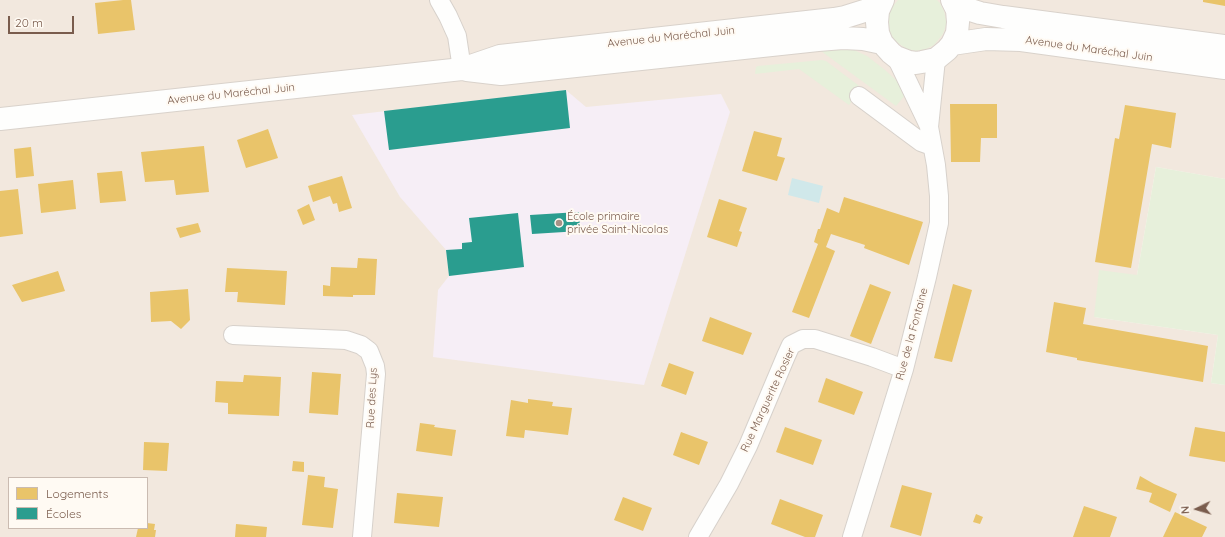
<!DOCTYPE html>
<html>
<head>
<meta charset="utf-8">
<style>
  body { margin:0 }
  #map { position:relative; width:1225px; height:537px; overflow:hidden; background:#f9f5f0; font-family:Quicksand,sans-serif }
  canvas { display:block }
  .legend { position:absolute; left:8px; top:477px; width:140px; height:52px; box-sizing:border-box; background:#fffaf3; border:1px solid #cabbb1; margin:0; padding:5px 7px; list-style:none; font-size:12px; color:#7a5c4d }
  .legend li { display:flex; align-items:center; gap:8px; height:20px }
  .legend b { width:20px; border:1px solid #cabbb1 }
  .north { position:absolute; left:1177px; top:489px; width:40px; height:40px; -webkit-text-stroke:3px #fffaf3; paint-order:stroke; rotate:265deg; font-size:11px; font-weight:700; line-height:16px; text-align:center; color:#7a5c4d }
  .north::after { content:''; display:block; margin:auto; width:14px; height:18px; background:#7a5c4d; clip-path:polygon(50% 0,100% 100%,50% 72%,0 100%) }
  .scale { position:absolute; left:8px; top:16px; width:66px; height:18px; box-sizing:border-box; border:2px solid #7a5c4d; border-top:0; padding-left:5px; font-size:12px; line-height:14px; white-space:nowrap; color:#7a5c4d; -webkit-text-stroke:3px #fffaf3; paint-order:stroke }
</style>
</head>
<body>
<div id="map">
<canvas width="1225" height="537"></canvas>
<ul class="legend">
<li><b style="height:11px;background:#e9c46a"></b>Logements</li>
<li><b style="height:11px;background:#2a9d8f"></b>Écoles</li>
</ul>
<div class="north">N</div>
<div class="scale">20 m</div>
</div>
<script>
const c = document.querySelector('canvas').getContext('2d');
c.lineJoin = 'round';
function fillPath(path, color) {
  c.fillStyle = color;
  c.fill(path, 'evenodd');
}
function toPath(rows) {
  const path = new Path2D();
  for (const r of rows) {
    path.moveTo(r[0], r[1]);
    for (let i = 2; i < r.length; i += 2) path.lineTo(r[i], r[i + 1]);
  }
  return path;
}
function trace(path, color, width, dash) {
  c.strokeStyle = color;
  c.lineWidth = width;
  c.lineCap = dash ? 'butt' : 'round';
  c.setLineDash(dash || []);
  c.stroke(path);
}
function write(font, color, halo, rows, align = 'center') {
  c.font = font + ' Quicksand,sans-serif';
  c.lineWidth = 4;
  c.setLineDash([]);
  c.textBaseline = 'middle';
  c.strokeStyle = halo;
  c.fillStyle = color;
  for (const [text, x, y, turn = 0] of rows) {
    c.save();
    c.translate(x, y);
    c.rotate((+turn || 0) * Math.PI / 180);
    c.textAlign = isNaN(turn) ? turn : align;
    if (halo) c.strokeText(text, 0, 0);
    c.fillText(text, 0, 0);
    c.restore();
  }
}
const residential = toPath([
  [0,0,1225,0,1225,179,1156,167,1137,275,1094,317,1218,335,1211,383,1225,385,1225,537,0,537],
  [9,478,147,478,147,528,9,528]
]);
const education = toPath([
  [566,90,586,107,721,94,730,112,644,385,433,357,438,290,449,276,446,250,400,197,352,115]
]);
const green = toPath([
  [898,0,937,0,940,3,944,11,946,20,946,25,943,34,934,45,926,49,916,51,907,49,895,41,890,32,888,19,890,10],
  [833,49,848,49,854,50,867,56,885,70,898,82,906,94,896,106,821,51],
  [822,60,826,61,862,88,849,105,799,69,755,74,756,67,758,66],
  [1156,167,1225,179,1225,385,1211,383,1218,335,1094,317,1099,270,1137,275]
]);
const water = toPath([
  [792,178,823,186,819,203,788,195]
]);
const homes = toPath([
  [123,0,131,0,135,30,98,34,95,3],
  [1203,0,1225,0,1225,6,1203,2],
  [950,104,997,104,997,138,981,138,980,162,951,162],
  [1125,105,1176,113,1171,148,1152,144,1131,268,1095,262,1115,138,1119,139],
  [268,129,278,158,246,168,237,140],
  [754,131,782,138,777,156,785,158,777,181,742,171],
  [204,146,209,192,176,195,174,180,145,182,141,152],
  [31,147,34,176,16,178,14,149],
  [122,171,126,201,100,203,97,173],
  [342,176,352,208,339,212,337,203,333,204,330,196,313,202,308,186],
  [73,180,76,209,41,213,38,184],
  [18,189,23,234,0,237,0,191],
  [844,197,923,222,909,265,864,248,865,245,831,234,826,247,835,251,809,318,792,312,818,244,814,242,818,229,820,229,827,208,839,213],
  [719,199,747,208,739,231,742,232,737,247,707,237],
  [309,204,315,220,303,225,297,210],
  [198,223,201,232,180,238,176,228],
  [358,258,377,259,375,295,353,295,353,297,323,296,323,285,330,286,331,267,357,268],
  [227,268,287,271,285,305,237,302,238,292,225,292],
  [58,271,65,291,22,302,12,285],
  [870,284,891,292,871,344,850,336],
  [953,284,972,290,952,362,934,358],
  [188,289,190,320,181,329,171,321,151,322,150,292],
  [1054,302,1086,308,1083,324,1208,346,1203,382,1077,360,1077,358,1046,352],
  [710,317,752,333,743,355,702,341],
  [669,363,694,372,686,395,661,386],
  [312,372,341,374,338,415,309,413],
  [244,375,281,377,279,416,228,414,228,403,215,402,216,381,243,382],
  [826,378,863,392,854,415,818,402],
  [528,399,553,402,552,406,572,408,568,435,525,430,524,438,506,436,511,400,528,403],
  [420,423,435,425,434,427,456,430,452,456,416,451],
  [785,427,822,440,813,465,776,452],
  [1195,427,1225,432,1225,462,1189,456],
  [681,432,708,442,699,465,673,455],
  [144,442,169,443,167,471,143,470],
  [293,461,304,462,304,472,292,471],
  [308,475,325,477,324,487,338,489,333,528,302,525],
  [1140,476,1154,484,1177,494,1170,512,1149,502,1152,493,1136,489],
  [902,485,932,493,921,536,890,527],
  [397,493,443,497,439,527,394,523],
  [623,497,652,508,643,531,614,520],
  [780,499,823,515,815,537,805,537,771,524],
  [1084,506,1117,517,1110,537,1073,537],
  [1175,512,1207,527,1202,537,1163,537],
  [976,514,983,517,980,524,973,522],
  [147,523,155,524,154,530,156,530,155,537,136,537,138,528,147,528],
  [236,524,267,527,266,537,235,537]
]);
const schools = toPath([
  [566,90,570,128,389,150,384,111],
  [579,212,580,231,532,234,530,215],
  [518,213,524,267,449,276,446,250,462,249,462,243,472,242,469,218]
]);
const street = toPath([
  [439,0,448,16,457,36,462,69],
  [896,57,929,126],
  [859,96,921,142,932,146],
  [233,335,346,340,361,345,369,351,375,366,376,374,362,537],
  [698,537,729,484,748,446,786,356,791,345,803,339,815,339,872,357,904,369],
  [852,537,904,369,927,277,939,223,939,196,936,165,929,127,936,59]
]);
const secondary = toPath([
  [883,0,878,11,877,22,878,33,882,43,891,53,896,57,909,62,916,63,922,62,936,59,947,50,952,44,957,33,958,22,957,10,952,0],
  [955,5,980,13,1003,17,1225,46],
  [952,44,986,39,1021,40,1225,68],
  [467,70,501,74,818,40,843,38,863,39,882,43],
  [0,119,462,69,500,56,834,19,845,17,880,6]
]);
const markers = [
  [559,223,4,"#a69286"]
];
const streetNames = [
  ["Avenue du Maréchal Juin",671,37,-6],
  ["Avenue du Maréchal Juin",1089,49,8],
  ["Avenue du Maréchal Juin",231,94,-6],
  ["Rue de la Fontaine",912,334,-75],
  ["Rue des Lys",372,398,-87],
  ["Rue Marguerite Rosier",768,400,-65]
];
const poiNames = [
  ["École primaire",567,217],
  ["privée Saint-Nicolas",567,230]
];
fillPath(residential, '#f2e8de');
fillPath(education, '#f6eef6');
fillPath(green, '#e7f0db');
fillPath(water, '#d0e8ea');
fillPath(homes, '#e9c46a');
fillPath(schools, '#2a9d8f');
trace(street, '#d7d1cb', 20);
trace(secondary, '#d9d2cb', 24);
trace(street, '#fefefd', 18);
trace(secondary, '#fefefd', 22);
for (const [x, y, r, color] of markers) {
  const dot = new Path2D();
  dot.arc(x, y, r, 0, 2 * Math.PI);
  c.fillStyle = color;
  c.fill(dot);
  trace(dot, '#fffaf3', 1.5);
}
write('11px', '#7a5c4d', '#fffaf3', streetNames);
write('11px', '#7a5c4d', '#fffaf3', poiNames, 'left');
</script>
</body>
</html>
